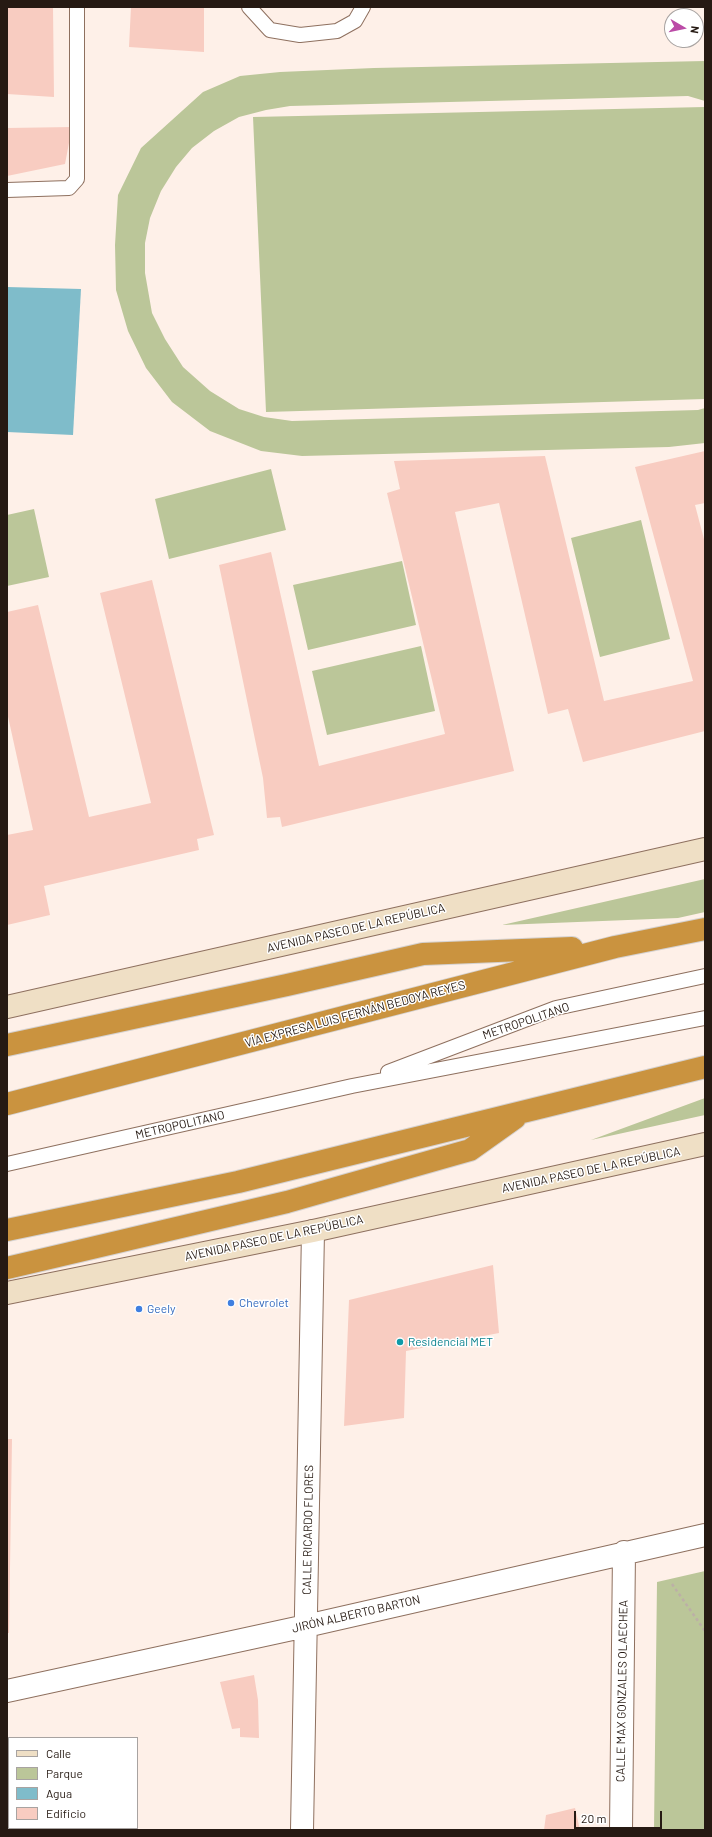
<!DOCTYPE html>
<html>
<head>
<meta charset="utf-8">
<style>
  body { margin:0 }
  #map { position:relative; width:712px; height:1837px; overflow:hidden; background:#fef0e8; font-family:Barlow,sans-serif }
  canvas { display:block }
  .frame { position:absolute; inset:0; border:8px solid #261a13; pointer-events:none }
  .legend { position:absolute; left:8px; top:1737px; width:130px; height:92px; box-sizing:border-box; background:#fff; border:1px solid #a8a3a1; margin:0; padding:5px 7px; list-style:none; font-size:12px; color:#261a13 }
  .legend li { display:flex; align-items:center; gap:8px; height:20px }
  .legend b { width:20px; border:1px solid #a8a3a1 }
  .north { position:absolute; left:664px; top:8px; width:40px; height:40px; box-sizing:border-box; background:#fff; border:1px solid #a8a3a1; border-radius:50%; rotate:99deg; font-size:11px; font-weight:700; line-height:16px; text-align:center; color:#261a13 }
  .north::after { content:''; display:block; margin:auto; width:14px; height:18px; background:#bb4ba7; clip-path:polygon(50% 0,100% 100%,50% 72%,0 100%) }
  .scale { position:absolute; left:574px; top:1811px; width:88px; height:18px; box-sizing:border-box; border:2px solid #261a13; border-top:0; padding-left:5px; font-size:12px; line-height:14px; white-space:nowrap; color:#261a13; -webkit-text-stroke:3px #fff; paint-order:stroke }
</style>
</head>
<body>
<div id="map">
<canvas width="712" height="1837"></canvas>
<div class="frame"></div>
<ul class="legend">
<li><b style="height:5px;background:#efdfc5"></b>Calle</li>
<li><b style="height:11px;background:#bbc699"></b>Parque</li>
<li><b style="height:11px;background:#7fbcca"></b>Agua</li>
<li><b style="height:11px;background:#f8ccc1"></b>Edificio</li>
</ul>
<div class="north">N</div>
<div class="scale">20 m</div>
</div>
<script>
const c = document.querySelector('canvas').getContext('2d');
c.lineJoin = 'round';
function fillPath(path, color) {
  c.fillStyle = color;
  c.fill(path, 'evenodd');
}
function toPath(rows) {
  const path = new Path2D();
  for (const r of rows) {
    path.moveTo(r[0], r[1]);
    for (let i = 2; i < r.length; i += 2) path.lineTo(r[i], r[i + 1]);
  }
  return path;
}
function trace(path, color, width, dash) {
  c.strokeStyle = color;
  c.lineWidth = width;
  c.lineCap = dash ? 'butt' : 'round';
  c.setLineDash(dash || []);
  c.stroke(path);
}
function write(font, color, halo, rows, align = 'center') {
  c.font = font + ' Barlow,sans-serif';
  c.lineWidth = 3;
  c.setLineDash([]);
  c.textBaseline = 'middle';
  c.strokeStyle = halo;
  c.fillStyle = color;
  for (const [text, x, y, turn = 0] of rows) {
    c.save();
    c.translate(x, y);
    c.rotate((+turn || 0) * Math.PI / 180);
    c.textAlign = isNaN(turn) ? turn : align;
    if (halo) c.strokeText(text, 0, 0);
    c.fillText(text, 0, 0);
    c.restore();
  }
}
const green = toPath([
  [705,61,705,101,688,96,290,106,266,110,239,117,214,131,192,148,176,167,161,191,150,218,145,243,145,273,152,313,165,339,183,367,210,391,239,409,264,417,292,421,698,410,705,408,705,443,669,447,302,456,261,451,210,431,172,402,146,368,128,331,116,290,115,245,118,195,141,148,203,92,240,76,280,72,374,68],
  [705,107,705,399,266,412,253,117],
  [271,469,286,530,169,559,155,499],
  [34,509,49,577,7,586,7,515],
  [641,520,670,639,600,657,571,538],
  [402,561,416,625,308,650,293,585],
  [421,646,435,711,327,735,312,671],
  [705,879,705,912,678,918,502,925],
  [705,1098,705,1115,591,1140],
  [705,1571,705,1830,654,1830,657,1582]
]);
const water = toPath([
  [7,287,81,289,73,435,7,432]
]);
const building = toPath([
  [7,7,53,7,54,97,7,94],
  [131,7,204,7,204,52,129,47],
  [72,127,65,164,7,176,7,128],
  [705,451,705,503,695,505,705,543,705,731,583,762,568,709,548,714,499,503,455,512,514,771,282,827,280,817,267,818,263,778,219,565,271,552,319,766,445,734,387,493,400,489,394,461,545,456,604,701,693,681,635,467],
  [152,580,214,835,197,839,199,850,44,886,50,915,7,925,7,835,33,830,7,712,7,612,38,605,89,817,151,803,100,593],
  [493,1265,499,1333,406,1351,404,1418,344,1426,349,1300],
  [7,1439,12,1439,9,1633,7,1633],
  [254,1675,258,1700,259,1738,240,1737,240,1728,232,1729,220,1682],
  [7,1788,9,1788,9,1818,7,1818],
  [575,1808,580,1830,544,1830,546,1815]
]);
const path = toPath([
  [672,1584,705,1631]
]);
const service = toPath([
  [249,7,270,30,300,35,337,31,355,21,363,7],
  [7,190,69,188,77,179,77,7],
  [388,1072,556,1008,705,976],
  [7,1164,352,1086,705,1018]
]);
const minor = toPath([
  [7,1691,306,1626,705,1535],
  [302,1830,313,1231],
  [621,1830,624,1552]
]);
const secondary = toPath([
  [7,1007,705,849],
  [7,1293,313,1231,705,1144]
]);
const motorway = toPath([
  [7,1045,287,985,423,954,572,948],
  [7,1104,615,947,705,929],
  [7,1230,238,1182,705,1067],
  [7,1268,287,1202,470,1150,515,1118]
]);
const markers = [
  [231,1303,4,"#3f7fe0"],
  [139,1309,4,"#3f7fe0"],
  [400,1342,4,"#0f9aa8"]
];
const streetNames = [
  ["AVENIDA PASEO DE LA REPÚBLICA",356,928,-13],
  ["VÍA EXPRESA LUIS FERNÁN BEDOYA REYES",355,1014,-15],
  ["METROPOLITANO",526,1021,-19],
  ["METROPOLITANO",180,1125,-13],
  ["AVENIDA PASEO DE LA REPÚBLICA",591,1170,-12],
  ["AVENIDA PASEO DE LA REPÚBLICA",274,1238,-12],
  ["CALLE RICARDO FLORES",308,1530,-89],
  ["JIRÓN ALBERTO BARTON",356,1614,-13],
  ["CALLE MAX GONZALES OLAECHEA",622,1691,-89]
];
const shopNames = [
  ["Chevrolet",239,1303],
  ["Geely",147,1309]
];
const cultureNames = [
  ["Residencial MET",408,1342]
];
fillPath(green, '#bbc699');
fillPath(water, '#7fbcca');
fillPath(building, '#f8ccc1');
trace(service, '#8e705f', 16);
trace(minor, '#8e705f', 24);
trace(secondary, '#8e705f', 24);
trace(motorway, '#d4d1d0', 24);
trace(path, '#bcafa7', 2.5, [3, 3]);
trace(service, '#fff', 14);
trace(minor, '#fff', 22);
trace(secondary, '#efdfc5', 22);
trace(motorway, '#ca933f', 22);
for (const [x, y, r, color] of markers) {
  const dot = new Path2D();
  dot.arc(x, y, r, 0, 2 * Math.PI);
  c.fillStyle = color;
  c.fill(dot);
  trace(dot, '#fff', 1.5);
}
write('12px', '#261a13', '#fff', streetNames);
write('12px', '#366cbe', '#fff', shopNames, 'left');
write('12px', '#0d838f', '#fff', cultureNames, 'left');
</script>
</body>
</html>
